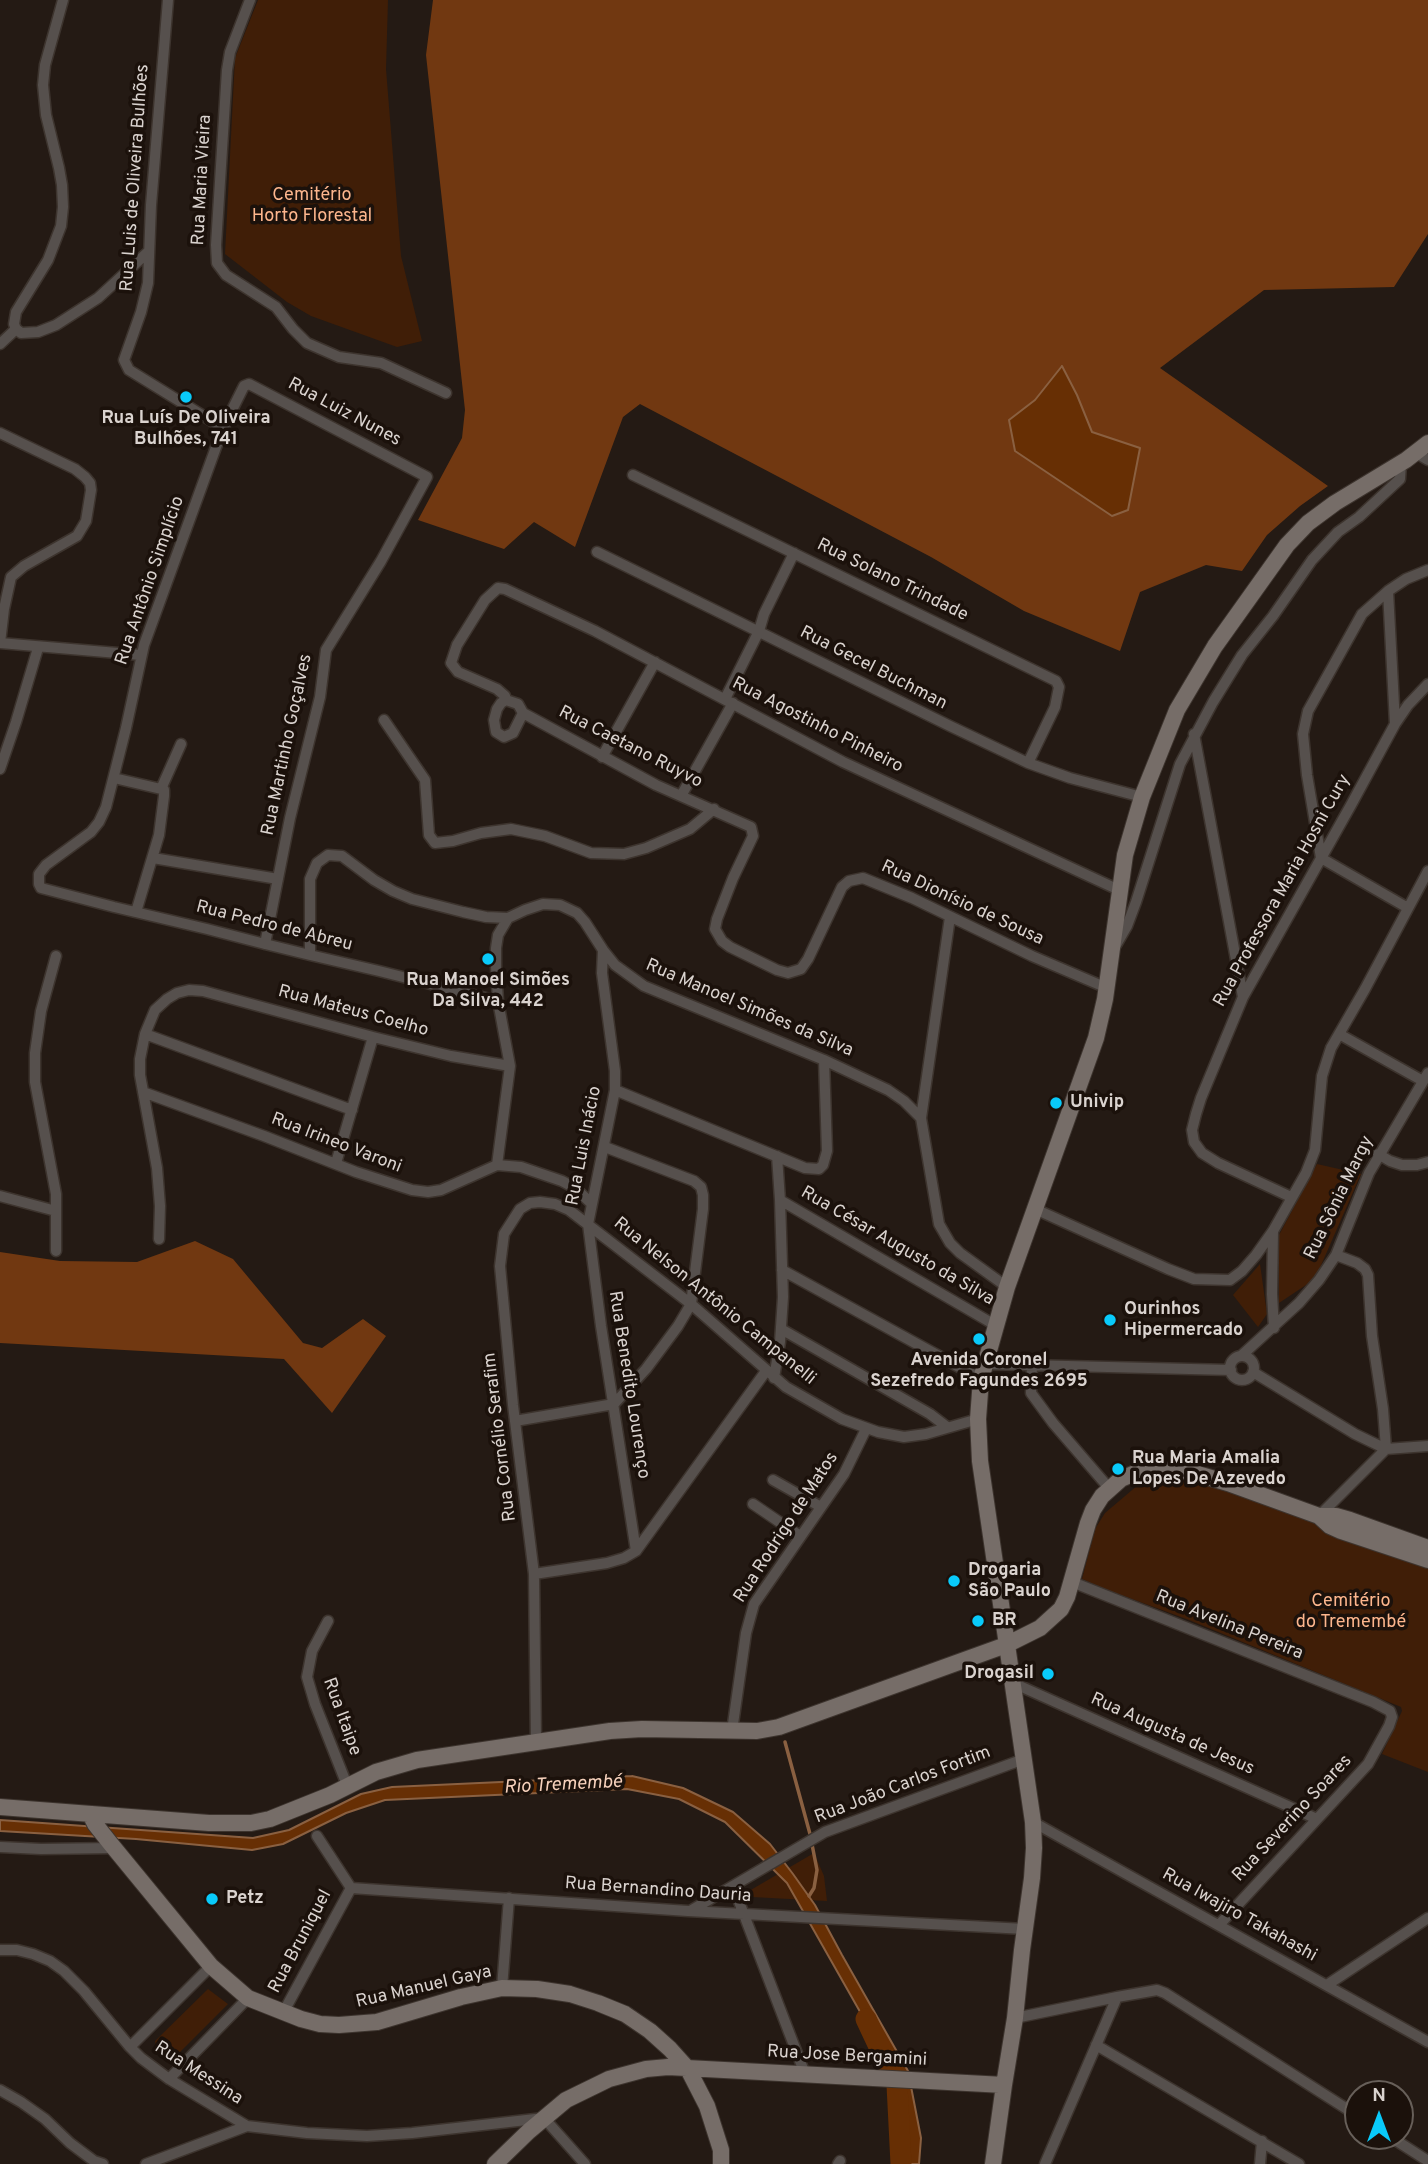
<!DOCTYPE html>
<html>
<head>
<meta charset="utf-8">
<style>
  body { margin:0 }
  #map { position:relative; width:1428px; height:2164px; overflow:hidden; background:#241a14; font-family:Overpass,sans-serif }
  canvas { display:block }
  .north { position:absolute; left:1344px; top:2080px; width:70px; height:70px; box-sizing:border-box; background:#1b110b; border:2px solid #675f59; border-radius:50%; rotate:0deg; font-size:19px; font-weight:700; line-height:28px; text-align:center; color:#dad3cf }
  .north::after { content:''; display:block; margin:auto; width:24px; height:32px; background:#09cafa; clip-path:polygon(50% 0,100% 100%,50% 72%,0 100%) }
</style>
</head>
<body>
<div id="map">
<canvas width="1428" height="2164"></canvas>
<div class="north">N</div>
</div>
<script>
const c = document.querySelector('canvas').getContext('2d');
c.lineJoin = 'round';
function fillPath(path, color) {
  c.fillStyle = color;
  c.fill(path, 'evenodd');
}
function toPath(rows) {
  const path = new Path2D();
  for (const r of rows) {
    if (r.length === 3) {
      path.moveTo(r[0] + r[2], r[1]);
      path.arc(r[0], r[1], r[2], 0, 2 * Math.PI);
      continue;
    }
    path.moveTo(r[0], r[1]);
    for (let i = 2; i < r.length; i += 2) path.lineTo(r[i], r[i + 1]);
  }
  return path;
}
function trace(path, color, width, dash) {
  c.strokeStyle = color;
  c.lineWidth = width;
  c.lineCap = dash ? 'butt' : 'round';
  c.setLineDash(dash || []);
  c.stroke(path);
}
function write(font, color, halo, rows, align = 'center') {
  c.font = font + ' Overpass,sans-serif';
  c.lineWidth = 7;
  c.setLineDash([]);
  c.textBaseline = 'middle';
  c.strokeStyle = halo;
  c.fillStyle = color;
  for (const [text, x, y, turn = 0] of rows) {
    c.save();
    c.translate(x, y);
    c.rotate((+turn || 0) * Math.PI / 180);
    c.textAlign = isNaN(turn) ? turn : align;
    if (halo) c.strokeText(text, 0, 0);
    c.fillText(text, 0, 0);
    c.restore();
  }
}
const green = toPath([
  [258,0,388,0,386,69,401,256,422,341,397,347,311,316,287,302,225,254,235,58],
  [1317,1164,1361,1174,1315,1279,1279,1303,1279,1235],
  [1260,1264,1267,1314,1258,1327,1233,1295],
  [1171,1477,1198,1480,1428,1564,1428,1772,1382,1754,1402,1711,1401,1707,1189,1620,1105,1589,1082,1579,1095,1529,1105,1513,1138,1485,1149,1480],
  [814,1853,824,1876,827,1901,752,1897,749,1891],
  [208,1989,228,2004,176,2056,163,2059,157,2051,155,2041]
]);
const forest = toPath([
  [433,0,1428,0,1428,234,1394,287,1264,290,1160,368,1328,486,1300,506,1267,535,1242,571,1206,565,1140,592,1120,651,1024,611,931,557,640,404,623,417,575,547,534,522,504,549,418,520,462,438,465,410,426,55],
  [195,1241,233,1259,303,1343,322,1348,363,1319,386,1336,332,1413,284,1359,0,1343,0,1252,60,1261,137,1262]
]);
const water = toPath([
  [1062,366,1077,395,1092,432,1140,448,1128,510,1112,516,1015,451,1009,420,1035,400,1062,366],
  [632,1776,683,1788,733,1812,770,1844,793,1874,815,1905,842,1955,908,2071,921,2138,919,2164,902,2164,890,2072,880,2047,787,1883,725,1822,679,1799,627,1789,385,1800,346,1813,283,1844,252,1850,136,1839,0,1831,0,1820,253,1838,289,1830,361,1794,392,1787,632,1776]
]);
const stream = toPath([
  [785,1742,810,1834,817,1870,814,1888,809,1896]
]);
const river = toPath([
  [866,2019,897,2085,901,2164]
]);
const street = toPath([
  [168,0,151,205,148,283,141,312,124,360,129,370,223,428],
  [250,0,230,52,227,70,216,245,217,263,226,275,276,307,293,329,307,343,339,357,381,363,446,393],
  [16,329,14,324,16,312,48,260,61,226,63,207,62,185,59,168,46,115,43,85,45,65,63,0],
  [16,329,21,333,38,332,56,325,98,298,148,252],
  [0,344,16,329],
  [0,433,75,469,85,477,90,483,91,490,86,521,77,536,24,566,11,577,4,609,0,643],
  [1416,453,1428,460],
  [633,475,1056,681,1059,687,1055,707,1028,763],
  [597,552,950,726,1028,763,1070,778,1142,797],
  [1388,591,1395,724],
  [0,643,141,655],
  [725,699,759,631,764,614,794,553],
  [506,700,505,696,497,689,458,672,451,663,457,645,485,600,498,588,505,589,595,631,843,762,1119,890],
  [506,700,518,704,523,713,513,733,504,737,496,732,494,720,497,709,501,703,506,700],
  [523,713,656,785,751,827,753,836,733,878,717,919,715,929,722,941,730,947,777,970,788,973,801,969,808,959,842,887,849,881,863,878,912,898,1032,956,1107,988],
  [384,720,425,780,429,835,435,843,453,841,481,833,511,829,545,836,591,853,624,854,646,848,690,829,714,809],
  [1194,734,1243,997],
  [602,757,655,662],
  [0,769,16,722,38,648],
  [114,778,161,789],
  [681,796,733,703],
  [153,858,278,879],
  [1408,908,1321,858,1307,775,1303,734,1308,711,1362,614,1388,591,1406,579,1428,570],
  [136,912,159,835,164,796,164,790,161,789,181,744],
  [265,944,290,818,320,697,326,650,381,561,427,477,249,384,244,386,223,428,144,645,126,728,106,807,99,822,91,832,46,865,39,874,39,884,41,888,114,907,207,929,265,944,310,955,379,971,498,1001],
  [1116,945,1127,926,1136,902,1180,764,1213,702,1242,655,1273,616,1312,560,1338,532,1359,517,1400,479,1401,464],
  [603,950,602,973,615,1071,615,1090,588,1224,601,1326,636,1551],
  [310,955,310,879,317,863,328,855,342,856,374,880,393,891,412,899,463,912,486,917,508,918],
  [145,1034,352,1110],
  [1339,1034,1423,1081],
  [615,1090,805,1168,819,1169,823,1165,827,1151,824,1060],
  [143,1092,264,1136,356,1172,412,1190,428,1192,441,1190,497,1165,521,1167,562,1181,575,1188,591,1203],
  [921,1118,950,917],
  [1378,1154,1390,1161,1402,1165,1417,1165,1428,1162],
  [336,1163,373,1037],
  [497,1165,510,1066,498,1001,496,967,496,948,498,935,508,918,525,910,543,904,560,905,577,913,585,922,603,950,615,965,644,986,824,1060,888,1090,904,1101,921,1118,939,1224,950,1243,960,1253,1007,1287],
  [0,1196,56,1211],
  [1291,1197,1218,1163,1202,1153,1194,1142,1192,1130,1196,1114,1201,1098,1243,997,1351,805,1395,724,1408,705,1428,684],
  [780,1200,995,1325],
  [1035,1209,1168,1269,1194,1279,1230,1280,1242,1271,1256,1255,1273,1231,1306,1173,1315,1150,1322,1076,1331,1048,1365,989,1428,871],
  [1273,1231,1272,1294,1274,1328],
  [159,1239,160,1206,157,1168,140,1075,140,1059,145,1034,155,1010,167,999,177,993,189,990,203,991,373,1037,451,1056,510,1066],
  [56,1251,56,1194,35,1082,35,1053,41,1011,56,956],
  [782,1270,981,1379],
  [781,1329,930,1414,947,1427],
  [1241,1356,1299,1303,1319,1280,1336,1255,1369,1173,1428,1073],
  [1242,1368,12],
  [985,1364,1231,1370],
  [1032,1365,1031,1393,1053,1423,1109,1488],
  [1253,1372,1355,1434,1386,1449,1428,1446],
  [774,1378,780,1342,783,1297,780,1200,777,1156],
  [515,1421,614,1404,646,1369,678,1326,691,1304,703,1209,703,1195,701,1187,694,1181,605,1147],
  [773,1480,821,1507],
  [753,1504,800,1536],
  [1319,1516,1386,1449,1383,1409,1372,1336,1368,1275,1365,1269,1357,1263,1336,1255],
  [534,1574,607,1563,624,1558,636,1551,766,1371],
  [1072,1582,1373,1702,1390,1711,1392,1717,1389,1726,1368,1764,1219,1925],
  [328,1621,312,1651,307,1677,315,1704,347,1785],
  [1013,1683,1317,1819],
  [732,1731,746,1633,754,1604,844,1474,866,1429],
  [536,1742,534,1574,513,1405,500,1266,504,1234,520,1209,530,1203,540,1202,555,1204,569,1210,691,1304,786,1387,842,1419,878,1432,904,1437,926,1434,978,1419],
  [1033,1822,1428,2042],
  [317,1836,351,1888],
  [0,1847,41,1849,114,1848],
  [733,1886,805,2074],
  [351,1888,688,1911,1025,1929],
  [690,1911,825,1832,1024,1759],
  [0,1950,17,1950,33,1954,50,1961,64,1971,84,1991,130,2047,141,2058,169,2079,247,2126,307,2133,367,2136,412,2133,544,2118,585,2164],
  [1327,1985,1428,1918],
  [502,1988,509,1898],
  [283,2013,351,1888],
  [1015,2018,1117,1997,1157,1990,1165,1993,1358,2116],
  [1096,2045,1299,2164],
  [130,2047,211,1966],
  [169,2079,248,1998],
  [0,2090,21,2102,45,2119,70,2143,94,2161,103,2164],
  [1389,2136,1428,2161],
  [146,2164,247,2126],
  [838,2164,840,2161],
  [1045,2164,1117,1997],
  [1260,2164,1262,2141]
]);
const secondary = toPath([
  [1319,1516,1336,1516,1350,1520,1428,1548],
  [0,1807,209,1823,251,1823,270,1819,330,1795,376,1772,417,1760,610,1731,642,1729,757,1731,779,1727,1006,1645,1040,1628,1061,1609,1067,1597,1088,1523,1093,1510,1102,1496,1121,1479,1135,1473,1151,1470,1173,1470,1194,1473,1228,1483,1319,1516,1330,1526,1341,1531,1428,1560],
  [90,1814,95,1824,110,1843,211,1966,248,1998,301,2019,320,2024,339,2025,377,2022,461,1997,502,1988,537,1989,570,1994,598,2003,625,2014,650,2031,670,2049,688,2069,707,2106,721,2150,721,2164],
  [495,2164,529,2131,566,2100,609,2079,646,2069,668,2067,1004,2085],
  [993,2164,1004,2085,1015,2018,1022,1950,1032,1878,1034,1848,1033,1822,980,1461,978,1419,981,1379,1007,1287,1096,1038,1105,999,1125,855,1142,797,1177,710,1215,646,1287,545,1308,523,1335,503,1406,460,1428,443]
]);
const markers = [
  [186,397,7,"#09cafa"],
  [488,959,7,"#09cafa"],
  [1056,1103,7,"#09cafa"],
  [1110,1320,7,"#09cafa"],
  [979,1339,7,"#09cafa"],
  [1118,1469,7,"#09cafa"],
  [954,1581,7,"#09cafa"],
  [978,1621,7,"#09cafa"],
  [1048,1674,7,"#09cafa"],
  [212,1899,7,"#09cafa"]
];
const streetNames = [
  ["Rua Luis de Oliveira Bulhões",136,178,-86],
  ["Rua Maria Vieira",203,180,-87],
  ["Rua Luiz Nunes",344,413,28],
  ["Rua Antônio Simplício",151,581,-71],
  ["Rua Solano Trindade",892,581,26],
  ["Rua Gecel Buchman",873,669,27],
  ["Rua Agostinho Pinheiro",817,726,27],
  ["Rua Martinho Goçalves",288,745,-78],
  ["Rua Caetano Ruyvo",630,748,27],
  ["Rua Professora Maria Hosni Cury",1283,891,-61],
  ["Rua Dionísio de Sousa",962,904,25],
  ["Rua Pedro de Abreu",274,927,14],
  ["Rua Manoel Simões da Silva",749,1009,23],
  ["Rua Mateus Coelho",353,1012,15],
  ["Rua Irineo Varoni",336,1144,21],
  ["Rua Luis Inácio",585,1146,-79],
  ["Rua Sônia Margy",1340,1198,-64],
  ["Rua César Augusto da Silva",897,1247,30],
  ["Rua Nelson Antônio Campanelli",714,1302,39],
  ["Rua Benedito Lourenço",628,1385,81],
  ["Rua Cornélio Serafim",501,1437,-97],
  ["Rua Rodrigo de Matos",787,1528,-57],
  ["Rua Avelina Pereira",1229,1626,22],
  ["Rua Itaipe",341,1717,70],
  ["Rua Augusta de Jesus",1172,1735,24],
  ["Rua João Carlos Fortim",903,1786,-21],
  ["Rua Severino Soares",1293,1819,-47],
  ["Rua Bernandino Dauria",658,1891,4],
  ["Rua Iwajiro Takahashi",1239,1916,29],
  ["Rua Bruniquel",301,1942,-62],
  ["Rua Manuel Gaya",424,1988,-13],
  ["Rua Jose Bergamini",847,2057,3],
  ["Rua Messina",198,2074,33]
];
const parkNames = [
  ["Cemitério",312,196],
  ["Horto Florestal",312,217],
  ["Cemitério",1351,1602],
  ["do Tremembé",1351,1623]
];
const poiNames = [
  ["Rua Luís De Oliveira",186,419,"center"],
  ["Bulhões, 741",186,440,"center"],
  ["Rua Manoel Simões",488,981,"center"],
  ["Da Silva, 442",488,1002,"center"],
  ["Univip",1070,1103],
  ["Ourinhos",1124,1310],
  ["Hipermercado",1124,1331],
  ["Avenida Coronel",979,1361,"center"],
  ["Sezefredo Fagundes 2695",979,1382,"center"],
  ["Rua Maria Amalia",1132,1459],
  ["Lopes De Azevedo",1132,1480],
  ["Drogaria",968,1571],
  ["São Paulo",968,1592],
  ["BR",992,1621],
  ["Drogasil",1034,1674,"right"],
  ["Petz",226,1899]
];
const waterNames = [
  ["Rio Tremembé",563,1786,-3]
];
fillPath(green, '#401e07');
fillPath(forest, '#713811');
fillPath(water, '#672f04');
trace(water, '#8a6041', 2);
trace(stream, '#8a6041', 3.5);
trace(river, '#672f04', 21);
trace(street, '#3d342e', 13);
trace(secondary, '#3d342e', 18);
trace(street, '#56504d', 10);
trace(secondary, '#766d68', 16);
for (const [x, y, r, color] of markers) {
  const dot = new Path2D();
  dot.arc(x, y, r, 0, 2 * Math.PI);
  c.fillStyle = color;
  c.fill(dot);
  trace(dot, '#1b110b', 2.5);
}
write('18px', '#dad3cf', '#1b110b', streetNames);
write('18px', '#fdb68d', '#1b110b', parkNames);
write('bold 18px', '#dad3cf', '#1b110b', poiNames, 'left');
write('italic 19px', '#f6d1bc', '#1b110b', waterNames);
</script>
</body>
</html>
